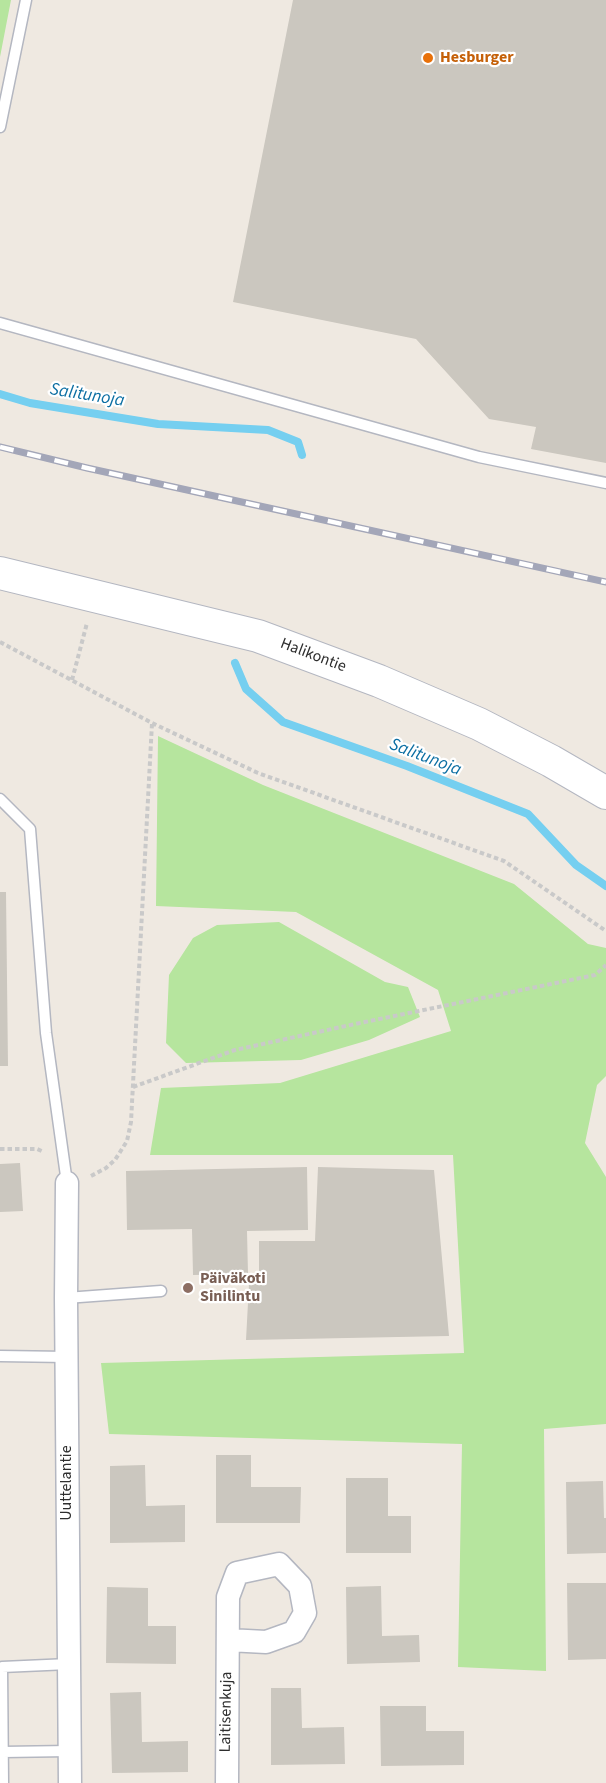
<!DOCTYPE html>
<html>
<head>
<meta charset="utf-8">
<style>
  body { margin:0 }
  canvas { display:block; background:#efe9e1 }
</style>
</head>
<body>
<canvas width="606" height="1783"></canvas>
<script>
const c = document.querySelector('canvas').getContext('2d');
c.lineJoin = 'round';
function fillPath(path, color) {
  c.fillStyle = color;
  c.fill(path, 'evenodd');
}
function toPath(rows) {
  const path = new Path2D();
  for (const r of rows) {
    path.moveTo(r[0], r[1]);
    for (let i = 2; i < r.length; i += 2) path.lineTo(r[i], r[i + 1]);
  }
  return path;
}
function trace(path, color, width, dash) {
  c.strokeStyle = color;
  c.lineWidth = width;
  c.lineCap = dash ? 'butt' : 'round';
  c.setLineDash(dash || []);
  c.stroke(path);
}
function write(font, color, halo, rows, align = 'center') {
  c.font = font + ' "Source Sans 3",sans-serif';
  c.lineWidth = 4.5;
  c.setLineDash([]);
  c.textBaseline = 'middle';
  c.strokeStyle = halo;
  c.fillStyle = color;
  for (const [text, x, y, turn = 0] of rows) {
    c.save();
    c.translate(x, y);
    c.rotate((+turn || 0) * Math.PI / 180);
    c.textAlign = isNaN(turn) ? turn : align;
    if (halo) c.strokeText(text, 0, 0);
    c.fillText(text, 0, 0);
    c.restore();
  }
}
const green = toPath([
  [0,0,11,0,0,57],
  [158,736,263,785,514,884,588,944,606,948,606,1076,597,1085,585,1143,606,1177,606,1424,544,1429,546,1671,458,1667,462,1444,109,1434,101,1363,464,1353,453,1155,150,1155,161,1088,280,1083,451,1031,438,990,296,912,156,906],
  [279,922,385,982,408,987,420,1017,369,1040,301,1060,186,1063,166,1043,169,975,193,938,217,925]
]);
const stream = toPath([
  [0,394,30,403,158,424,268,430,298,442,302,455],
  [235,663,246,689,283,722,407,766,528,814,576,865,606,886]
]);
const building = toPath([
  [293,0,606,0,606,463,531,449,536,427,489,419,416,339,233,302],
  [0,892,6,892,8,1066,0,1066],
  [20,1163,23,1211,0,1212,0,1164],
  [307,1167,308,1230,247,1231,248,1274,193,1275,192,1229,127,1230,126,1171],
  [318,1167,434,1170,449,1336,246,1340,249,1284,259,1284,259,1241,315,1241],
  [216,1455,251,1455,251,1487,301,1487,300,1523,216,1523],
  [145,1465,146,1506,185,1505,185,1542,110,1543,110,1466],
  [346,1478,388,1478,388,1516,411,1516,411,1553,346,1553],
  [603,1481,604,1518,606,1518,606,1553,567,1554,566,1482],
  [567,1583,606,1583,606,1659,568,1660],
  [381,1586,382,1636,419,1635,420,1662,347,1664,346,1587],
  [107,1587,148,1588,148,1626,176,1626,176,1664,106,1663],
  [271,1688,301,1688,302,1728,344,1727,345,1764,271,1765],
  [141,1692,142,1742,188,1741,188,1772,112,1773,110,1693],
  [380,1706,426,1706,426,1731,464,1731,464,1765,381,1766]
]);
const path = toPath([
  [0,642,152,723,258,773,504,861,606,931],
  [72,680,87,623],
  [133,1087,235,1050,355,1024,595,975,606,965],
  [0,1149,37,1149,44,1152],
  [91,1176,106,1168,115,1160,127,1141,131,1122,152,723]
]);
const lane = toPath([
  [0,127,26,0],
  [0,323,479,457,606,483],
  [0,799,30,829,46,1033,67,1183],
  [66,1298,161,1291],
  [0,1356,67,1357],
  [3,1752,69,1751],
  [3,1783,2,1667,69,1664]
]);
const street = toPath([
  [67,1183,66,1298,70,1783],
  [227,1783,228,1597,237,1573,279,1564,300,1586,305,1613,294,1632,266,1642,228,1640]
]);
const secondary = toPath([
  [0,573,258,636,379,681,479,724,551,761,606,793]
]);
const rail = toPath([
  [0,447,87,468,606,582]
]);
const markers = [
  [428,58,6,"#e8710a"],
  [188,1288,6,"#8d6e63"]
];
const foodNames = [
  ["Hesburger",440,58]
];
const streetNames = [
  ["Halikontie",313,656,21],
  ["Uuttelantie",67,1483,-90],
  ["Laitisenkuja",227,1712,-89]
];
const educationNames = [
  ["Päiväkoti",200,1279],
  ["Sinilintu",200,1297]
];
const waterNames = [
  ["Salitunoja",87,396,9],
  ["Salitunoja",425,758,21]
];
fillPath(green, '#b6e59e');
trace(stream, '#75cff0', 8);
fillPath(building, '#cbc7bf');
trace(lane, '#b4b7c1', 13);
trace(street, '#b4b7c1', 25);
trace(secondary, '#b4b7c1', 34);
trace(path, '#c9c9c9', 4, [4.5, 3]);
trace(lane, '#fff', 10);
trace(street, '#fff', 22);
trace(secondary, '#fff', 32);
trace(rail, '#a3a6b8', 7);
trace(rail, '#fff', 4.5, [14]);
for (const [x, y, r, color] of markers) {
  const dot = new Path2D();
  dot.arc(x, y, r, 0, 2 * Math.PI);
  c.fillStyle = color;
  c.fill(dot);
  trace(dot, '#fff', 2);
}
write('bold 16px', '#c56008', '#fff', foodNames, 'left');
write('16px', '#2e2e2e', '#fff', streetNames);
write('bold 16px', '#785e54', '#fff', educationNames, 'left');
write('italic 18px', '#0d6fa3', '#fff', waterNames);
</script>
</body>
</html>
